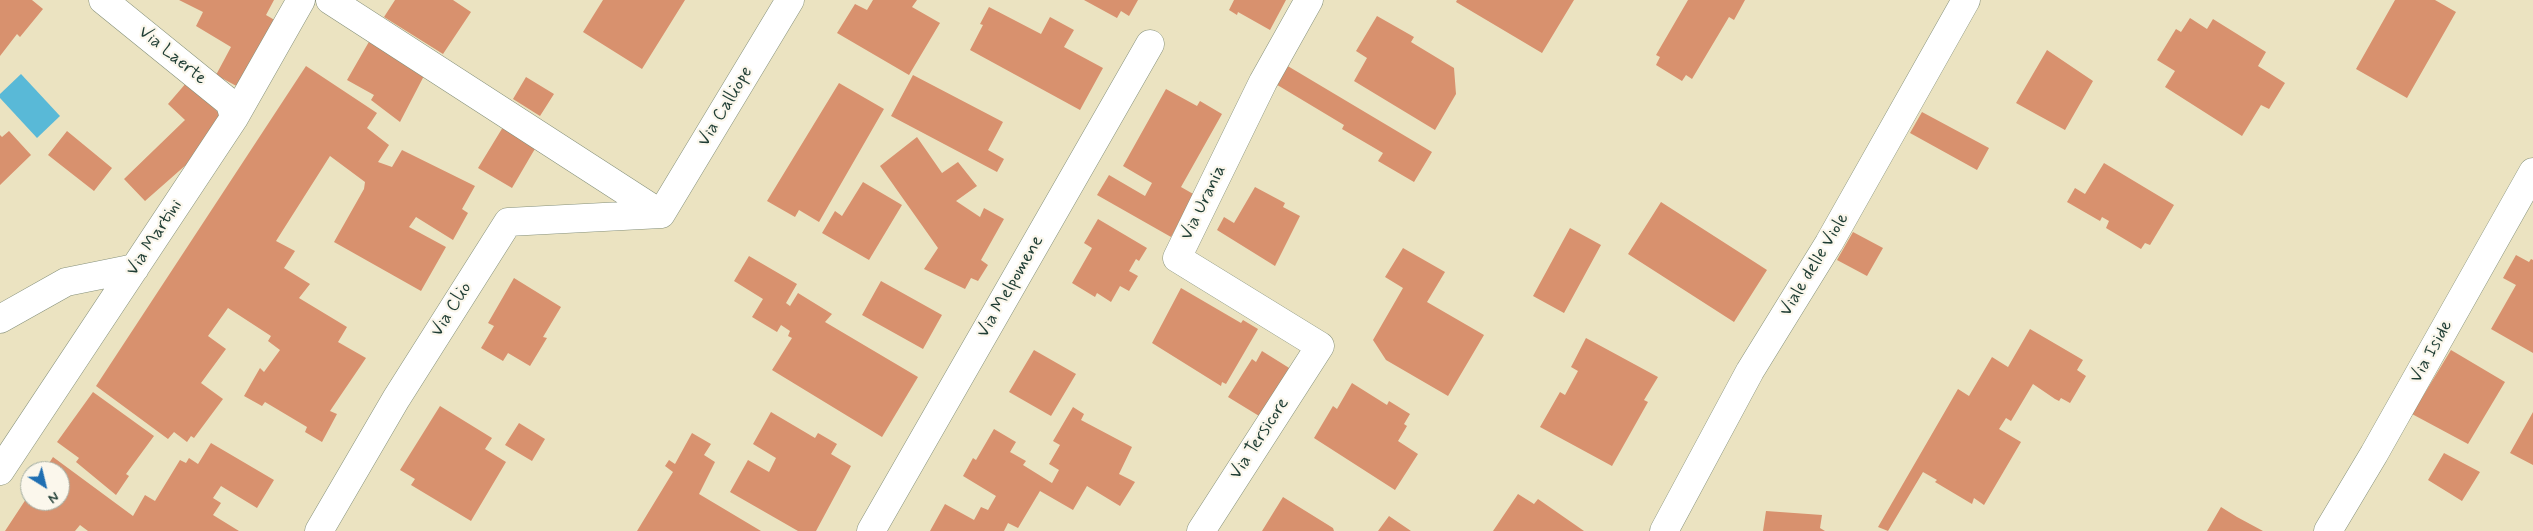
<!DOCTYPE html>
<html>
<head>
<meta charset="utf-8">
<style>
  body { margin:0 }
  #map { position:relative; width:2533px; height:531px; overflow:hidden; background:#ebe3c1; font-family:Mynerve,sans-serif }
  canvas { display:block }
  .north { position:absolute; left:20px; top:461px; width:50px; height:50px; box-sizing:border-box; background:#fbf7ec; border:1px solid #a3ada2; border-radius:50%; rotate:144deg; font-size:14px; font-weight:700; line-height:20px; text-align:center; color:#1f3d34 }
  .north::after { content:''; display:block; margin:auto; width:18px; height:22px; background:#1f6fb2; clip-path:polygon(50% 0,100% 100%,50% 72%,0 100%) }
</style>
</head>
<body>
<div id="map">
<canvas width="2533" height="531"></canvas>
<div class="north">N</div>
</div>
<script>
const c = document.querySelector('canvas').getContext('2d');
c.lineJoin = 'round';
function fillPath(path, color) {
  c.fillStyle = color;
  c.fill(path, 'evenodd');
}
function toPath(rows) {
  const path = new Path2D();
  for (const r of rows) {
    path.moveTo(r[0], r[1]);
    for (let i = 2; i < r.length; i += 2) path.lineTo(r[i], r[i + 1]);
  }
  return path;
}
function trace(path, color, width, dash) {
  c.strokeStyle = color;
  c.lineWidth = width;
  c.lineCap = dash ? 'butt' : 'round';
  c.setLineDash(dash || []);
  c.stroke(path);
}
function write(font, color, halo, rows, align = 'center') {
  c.font = font + ' Mynerve,sans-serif';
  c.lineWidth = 4.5;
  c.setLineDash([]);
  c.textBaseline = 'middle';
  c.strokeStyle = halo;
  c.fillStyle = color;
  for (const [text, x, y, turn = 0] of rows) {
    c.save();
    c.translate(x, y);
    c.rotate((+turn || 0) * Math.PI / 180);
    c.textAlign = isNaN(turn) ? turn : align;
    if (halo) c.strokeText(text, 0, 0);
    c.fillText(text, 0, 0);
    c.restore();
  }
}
const water = toPath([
  [21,74,60,116,37,138,0,98,0,94]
]);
const building = toPath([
  [0,0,32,0,43,9,20,37,17,34,0,56],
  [179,0,274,0,266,15,278,22,242,89,216,75,231,47,196,26,203,12],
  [395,0,453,0,471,12,443,54,384,17],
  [603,0,685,0,642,69,583,32],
  [873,0,917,0,912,7,940,23,909,75,837,33,855,4,867,10],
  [1084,0,1138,0,1129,16,1121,11,1117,18],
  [1234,0,1286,0,1270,30,1238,12,1237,15,1229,10],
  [1457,0,1574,0,1542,53,1456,2],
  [1688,0,1745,0,1734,20,1729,17,1692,79,1686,75,1682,81,1656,65,1660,57,1656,55],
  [2395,0,2435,0,2456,12,2407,98,2356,69],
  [989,7,1041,34,1050,17,1074,30,1064,47,1103,68,1080,110,970,50,983,25,980,24],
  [1377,16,1414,37,1411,42,1454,68,1456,94,1435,130,1354,81,1367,58,1356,51],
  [2190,18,2207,29,2213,19,2266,52,2258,66,2285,83,2269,109,2261,105,2242,136,2165,87,2175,71,2157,60,2176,29,2181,32],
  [374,33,426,72,400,122,371,100,374,95,347,80],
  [2047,50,2093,81,2065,130,2016,103],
  [1286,65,1432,152,1414,182,1378,161,1383,153,1342,129,1344,125,1274,83],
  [306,66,377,113,367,128,389,145,378,162,392,167,402,150,475,186,462,209,468,213,453,240,416,217,409,227,446,247,421,291,334,242,364,189,365,182,330,156,276,241,295,251,284,268,310,284,299,298,347,327,338,342,366,358,330,411,337,414,322,442,305,432,307,427,265,402,262,406,244,396,260,368,264,372,280,350,268,341,271,336,228,308,208,336,226,349,201,383,223,399,194,438,191,436,187,442,174,432,168,439,96,386],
  [913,75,1003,122,988,150,1004,159,997,172,891,116],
  [526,77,554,94,540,116,513,99],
  [187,82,227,121,187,164,145,201,124,179,185,120,168,104],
  [839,83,884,109,819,222,799,210,795,217,767,201],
  [1166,89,1197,106,1200,101,1222,114,1181,187,1195,195,1171,237,1097,195,1109,175,1145,196,1152,183,1123,166],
  [1922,112,1989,148,1977,170,1910,133],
  [503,127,536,147,512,188,478,168],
  [9,131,31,155,0,185,0,135,2,137],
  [67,131,112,168,94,191,48,155],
  [917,137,942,173,958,162,977,186,956,201,980,217,984,208,1004,219,981,260,988,265,978,281,971,278,965,289,924,269,938,248,880,166],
  [2104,163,2174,205,2150,245,2145,243,2141,249,2106,228,2109,221,2102,217,2100,221,2067,202,2075,188,2085,194],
  [863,182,902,205,869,260,822,233,835,211,842,216],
  [1255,187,1285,203,1283,207,1300,216,1275,266,1217,230,1224,217,1234,223],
  [1661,202,1767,270,1734,322,1628,254],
  [1098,219,1147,248,1139,261,1136,259,1129,271,1138,276,1129,291,1120,286,1111,302,1097,293,1095,297,1072,283,1092,248,1084,243],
  [1570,228,1601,245,1564,313,1533,296],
  [1853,232,1883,248,1867,276,1837,260],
  [1403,248,1445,272,1427,302,1484,335,1448,396,1386,360,1373,340,1403,288,1385,277],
  [2516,255,2529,262,2531,259,2533,260,2533,353,2491,329,2516,285,2503,278],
  [749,256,797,284,786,303,790,306,798,293,832,314,825,322,918,377,882,437,772,370,792,338,788,336,790,331,781,325,777,332,752,317,763,299,734,281],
  [514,278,561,307,543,337,547,338,530,366,508,353,503,361,481,348,494,326,488,323],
  [881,281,942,315,923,349,862,315],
  [1181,288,1241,323,1243,320,1258,329,1226,384,1222,382,1221,386,1152,343],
  [2030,329,2083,360,2077,370,2086,376,2070,403,2061,398,2059,401,2055,399,2033,384,2011,421,2006,418,1999,429,2021,442,1984,505,1974,498,1972,504,1935,482,1937,480,1923,472,1888,531,1878,527,1958,389,1969,396,1992,357,2008,367],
  [1586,338,1658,377,1644,400,1648,402,1612,466,1540,427,1560,392,1565,395,1578,371,1571,367],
  [1034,350,1076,374,1051,416,1009,392],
  [2451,350,2505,382,2468,444,2412,414],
  [1262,351,1294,371,1264,419,1228,397,1252,359,1256,362],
  [1352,383,1387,405,1389,401,1410,414,1404,424,1407,426,1398,441,1418,454,1395,490,1314,438,1333,406,1337,409],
  [93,392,154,436,126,474,129,476,116,495,76,462,79,458,57,442],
  [440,406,492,438,485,449,506,462,471,521,411,485,415,479,400,470],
  [1073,407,1084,414,1081,420,1132,447,1119,474,1135,482,1120,506,1087,486,1073,510,1040,491,1018,528,1008,523,1004,531,930,531,945,504,974,520,981,507,988,510,996,496,963,476,973,458,976,460,994,429,1016,442,1010,452,1026,461,1023,465,1052,483,1059,470,1049,464,1060,445,1053,441],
  [771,412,815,438,818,433,837,444,831,454,851,466,816,531,798,531,730,492,748,460,769,472,776,458,753,444],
  [2533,412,2533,465,2510,453],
  [519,423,545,439,532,461,505,445],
  [692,433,711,444,704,455,715,462,699,494,761,531,637,531,673,472,665,466,669,460,675,464],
  [211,443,274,480,257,508,221,486,213,498,221,503,213,515,239,531,88,531,80,525,75,531,5,531,30,493,30,501,60,501,60,471,44,471,53,457,133,516,145,495,155,501,180,460,186,463,189,458,198,464],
  [2444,453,2480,472,2462,501,2428,480],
  [1518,494,1534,504,1538,499,1584,531,1493,531],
  [1283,497,1333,528,1334,531,1262,531],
  [2221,507,2237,517,2263,531,2207,531],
  [1766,511,1822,515,1820,528,1825,531,1763,531],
  [1389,516,1411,531,1378,531]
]);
const minor = toPath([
  [103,0,230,103,234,118],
  [330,0,661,214],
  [661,214,790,0],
  [0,319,66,282,135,268],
  [0,471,234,118,301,0],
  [319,531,396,399,508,222,661,214],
  [871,531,1150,44],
  [1201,531,1320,346,1177,258,1263,82,1309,0],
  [1664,531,1750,371,1829,243,1966,0],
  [2328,531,2374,454,2533,172]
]);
const streetNames = [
  ["Via Laerte",172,56,39],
  ["Via Calliope",726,107,-59],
  ["Via Urania",1204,203,-64],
  ["Via Martini",155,238,-57],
  ["Viale delle Viole",1815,265,-59],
  ["Via Melpomene",1011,287,-60],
  ["Via Clio",452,310,-58],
  ["Via Iside",2432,352,-61],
  ["Via Tersicore",1260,439,-57]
];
fillPath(water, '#59b9d7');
fillPath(building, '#d8916e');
trace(minor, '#85907a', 29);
trace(minor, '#fff', 28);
write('18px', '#1f3d34', '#fbf7ec', streetNames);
</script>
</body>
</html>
